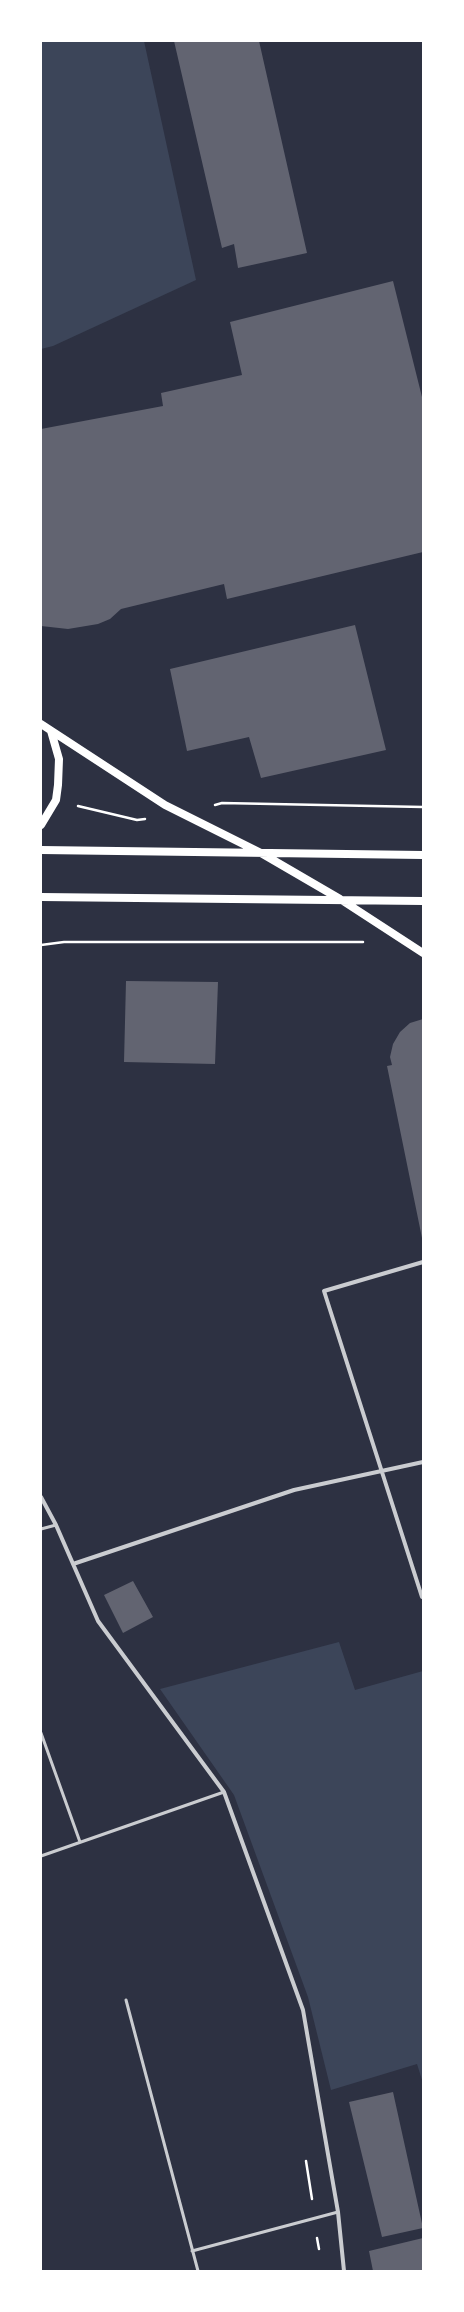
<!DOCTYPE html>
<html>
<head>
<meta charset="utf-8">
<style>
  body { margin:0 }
  #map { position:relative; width:464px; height:2312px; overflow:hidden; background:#2d3142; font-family:"Nunito Sans",sans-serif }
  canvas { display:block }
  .frame { position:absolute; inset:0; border:42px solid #fff; pointer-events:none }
</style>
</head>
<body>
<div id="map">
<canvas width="464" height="2312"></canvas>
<div class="frame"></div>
</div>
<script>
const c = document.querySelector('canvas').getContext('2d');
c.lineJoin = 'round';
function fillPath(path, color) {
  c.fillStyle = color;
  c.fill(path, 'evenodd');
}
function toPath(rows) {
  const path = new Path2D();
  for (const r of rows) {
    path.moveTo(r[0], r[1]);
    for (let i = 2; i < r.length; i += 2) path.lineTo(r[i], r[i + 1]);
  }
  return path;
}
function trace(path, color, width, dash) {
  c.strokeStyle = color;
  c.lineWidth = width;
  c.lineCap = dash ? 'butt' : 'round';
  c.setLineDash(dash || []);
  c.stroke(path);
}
const green = toPath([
  [41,41,144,41,196,280,53,346,41,349],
  [339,1642,355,1690,423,1671,423,2083,417,2064,331,2090,308,1997,234,1795,160,1689]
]);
const building = toPath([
  [174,41,259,41,307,253,238,268,234,244,222,248],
  [393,281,423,401,423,552,227,599,224,584,121,609,110,619,98,624,68,629,41,626,41,429,163,406,161,393,242,375,230,322],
  [355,625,386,750,261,778,249,737,187,751,170,669],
  [126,981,218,982,215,1064,124,1062],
  [423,1019,423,1238,422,1238,387,1066,392,1065,390,1057,393,1044,400,1032,410,1023],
  [133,1581,153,1617,123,1633,104,1595],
  [393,2092,423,2228,382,2237,349,2102],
  [423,2238,423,2271,373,2271,369,2251]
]);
const path = toPath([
  [215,805,222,803,423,807],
  [78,806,137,820,145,819],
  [41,945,64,942,363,942],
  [306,2161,312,2199],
  [317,2238,319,2249]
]);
const service = toPath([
  [41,1529,56,1525],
  [41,1733,80,1842],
  [41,1856,224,1792],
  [126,2000,198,2271],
  [192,2251,338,2212]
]);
const minor = toPath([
  [41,1497,56,1525,98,1621,224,1792,303,2010,338,2212,344,2271],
  [73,1564,294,1490,423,1462],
  [422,1597,324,1291,423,1262]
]);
const secondary = toPath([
  [41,724,165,805,261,853,340,899,423,953],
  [41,825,56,800,58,785,59,759,51,731],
  [41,850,423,855],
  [41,897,423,901]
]);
fillPath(green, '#3c4559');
fillPath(building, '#626471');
trace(path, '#fff', 2.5);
trace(service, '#caccd0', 3);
trace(minor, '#caccd0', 4);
trace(secondary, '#fff', 8);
</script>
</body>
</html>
